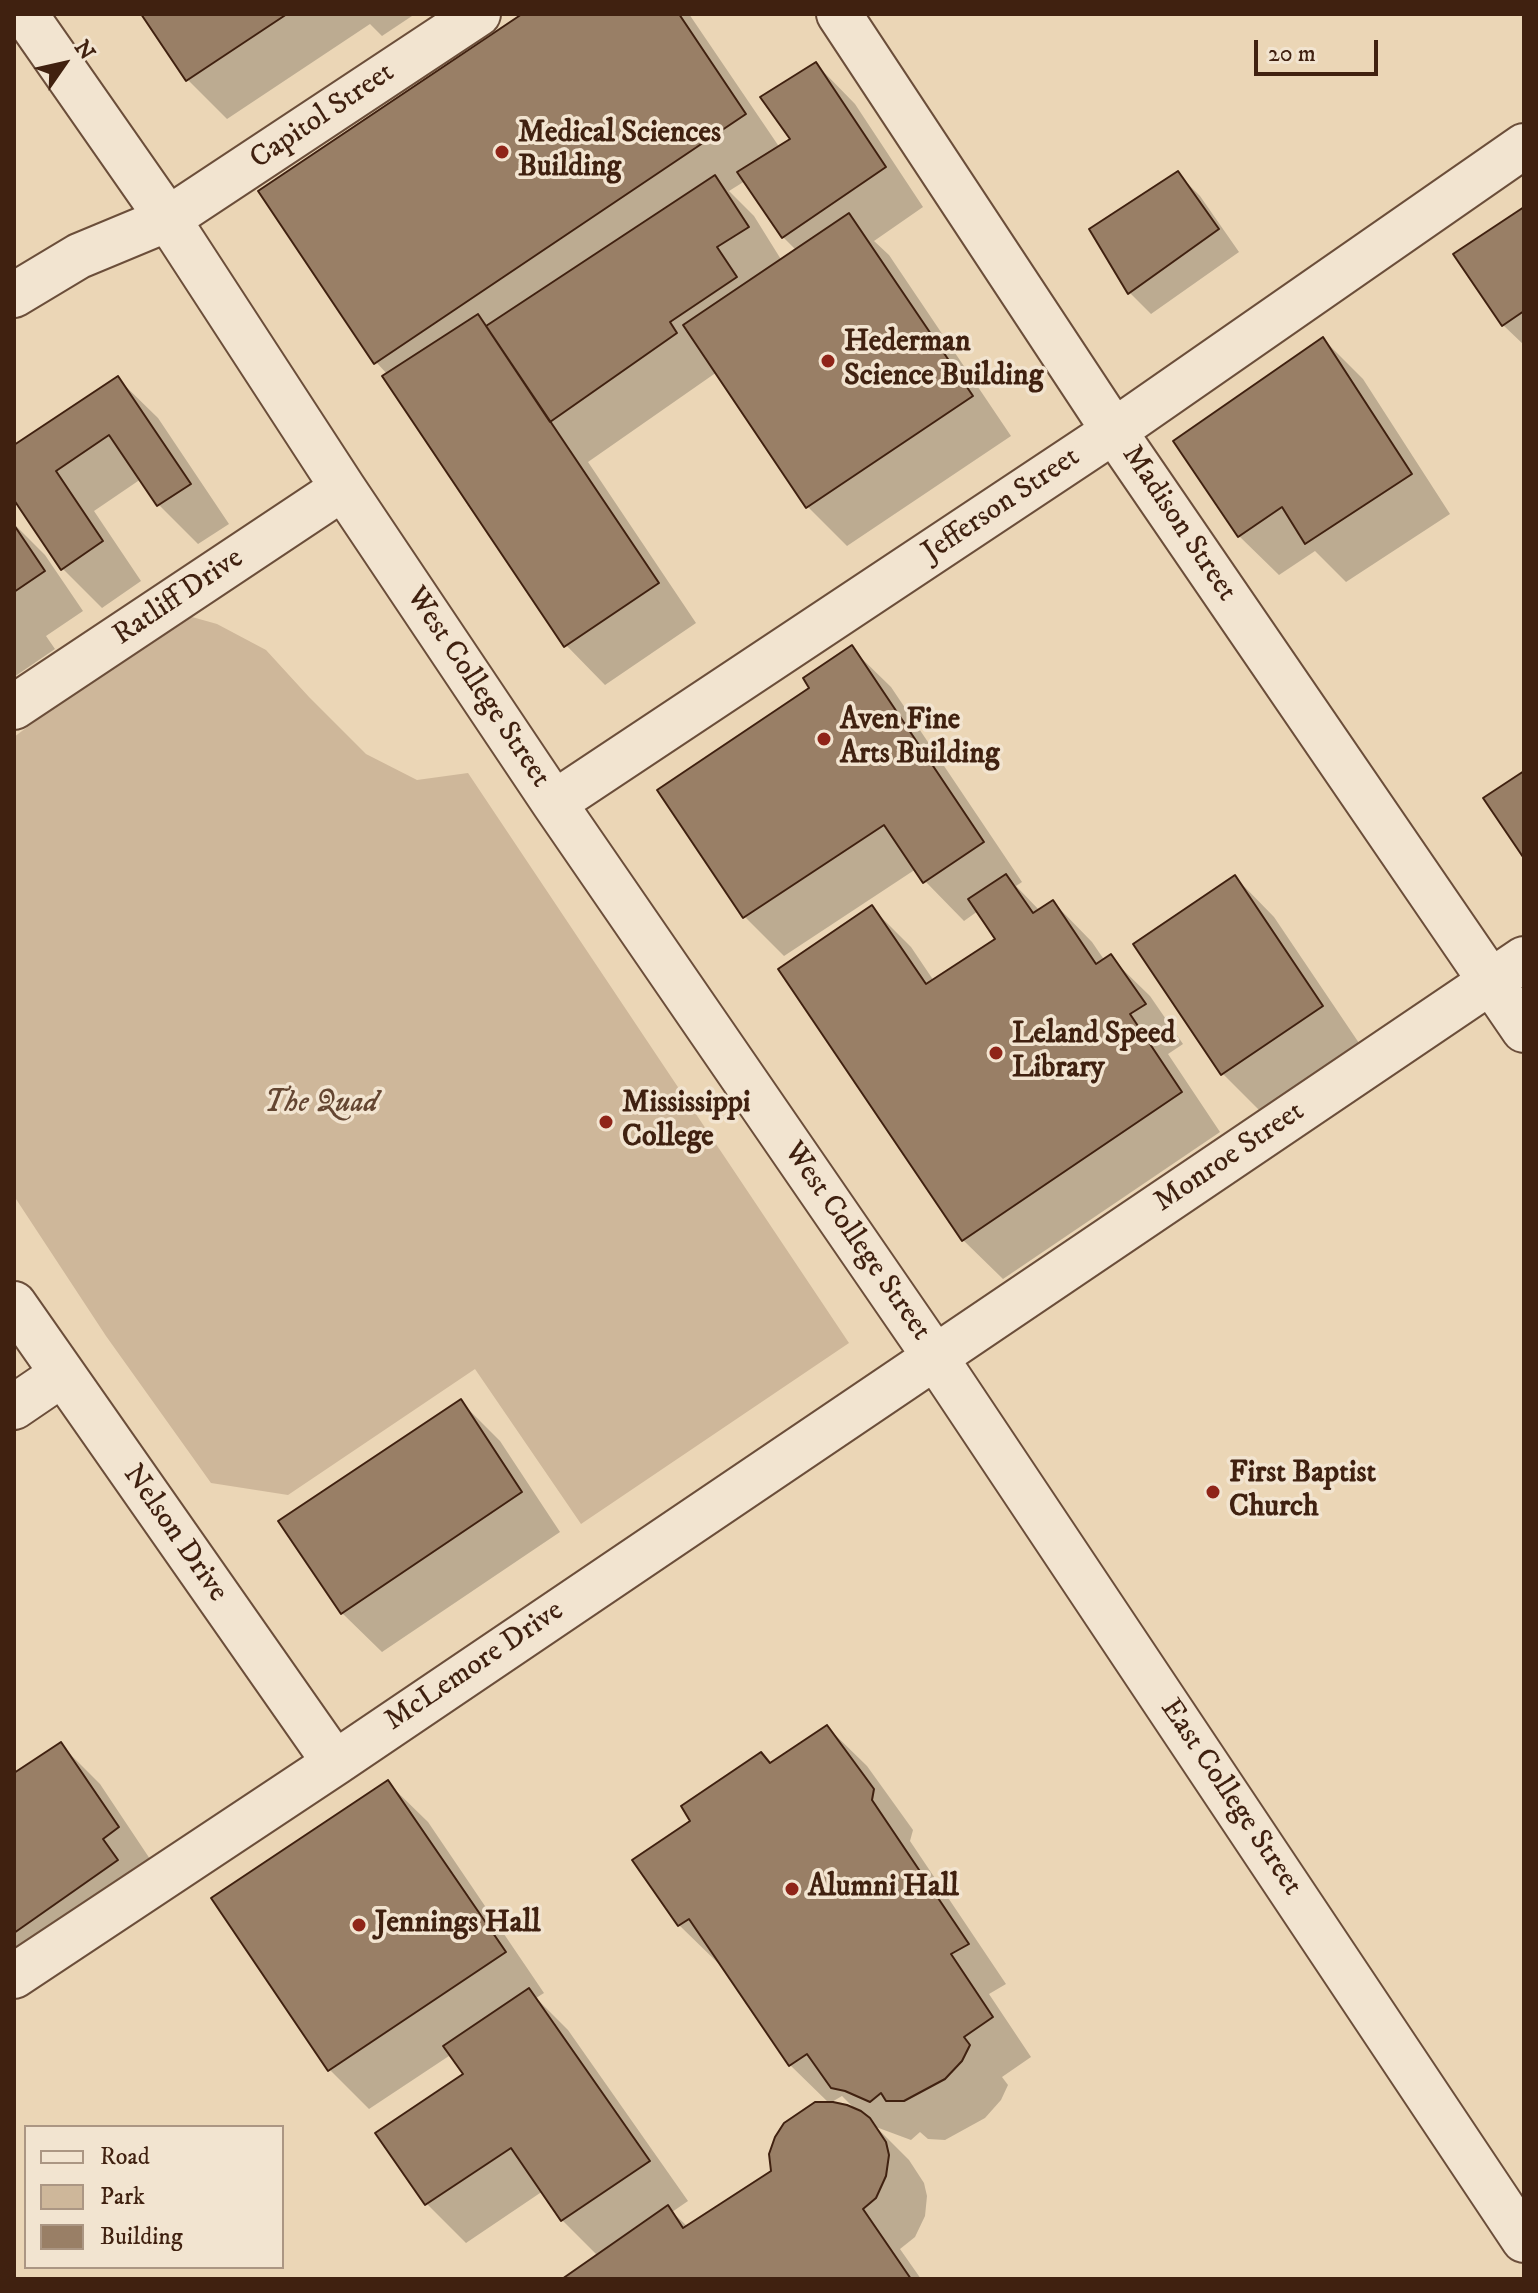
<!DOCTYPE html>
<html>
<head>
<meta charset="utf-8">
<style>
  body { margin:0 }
  #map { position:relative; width:1538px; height:2293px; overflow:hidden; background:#ebd6b6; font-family:"IM FELL DW Pica",serif }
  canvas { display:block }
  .frame { position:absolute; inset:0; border:16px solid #402110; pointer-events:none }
  .legend { position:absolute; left:24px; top:2125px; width:260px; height:144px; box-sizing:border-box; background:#f2e4d0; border:2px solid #ab9683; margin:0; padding:10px 14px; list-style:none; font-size:24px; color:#402110 }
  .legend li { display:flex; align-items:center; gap:16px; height:40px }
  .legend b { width:40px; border:2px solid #ab9683 }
  .north { position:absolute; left:24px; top:24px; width:80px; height:80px; -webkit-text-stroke:6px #f2e4d0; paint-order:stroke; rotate:56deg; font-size:22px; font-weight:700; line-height:32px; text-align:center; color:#402110 }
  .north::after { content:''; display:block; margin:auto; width:28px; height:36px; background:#402110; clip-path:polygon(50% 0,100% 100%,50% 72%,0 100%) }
  .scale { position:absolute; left:1254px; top:40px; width:124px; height:36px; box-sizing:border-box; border:4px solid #402110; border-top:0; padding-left:10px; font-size:24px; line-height:28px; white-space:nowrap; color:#402110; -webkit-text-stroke:6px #f2e4d0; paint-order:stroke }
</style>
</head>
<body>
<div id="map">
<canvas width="1538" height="2293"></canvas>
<div class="frame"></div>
<ul class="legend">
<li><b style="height:10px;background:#f2e4d0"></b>Road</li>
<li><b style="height:22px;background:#ceb79a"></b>Park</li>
<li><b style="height:22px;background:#997f66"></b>Building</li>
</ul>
<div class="north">N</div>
<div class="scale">20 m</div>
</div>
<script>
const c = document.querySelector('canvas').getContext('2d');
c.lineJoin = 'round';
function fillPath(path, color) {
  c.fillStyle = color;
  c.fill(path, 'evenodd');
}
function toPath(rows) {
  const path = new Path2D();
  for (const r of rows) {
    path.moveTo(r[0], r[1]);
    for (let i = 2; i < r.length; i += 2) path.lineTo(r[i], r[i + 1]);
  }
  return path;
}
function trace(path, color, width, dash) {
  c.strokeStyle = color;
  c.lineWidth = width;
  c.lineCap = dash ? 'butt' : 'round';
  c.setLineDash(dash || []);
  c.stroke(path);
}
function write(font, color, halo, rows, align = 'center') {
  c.font = font + ' "IM FELL DW Pica",serif';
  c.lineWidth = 7;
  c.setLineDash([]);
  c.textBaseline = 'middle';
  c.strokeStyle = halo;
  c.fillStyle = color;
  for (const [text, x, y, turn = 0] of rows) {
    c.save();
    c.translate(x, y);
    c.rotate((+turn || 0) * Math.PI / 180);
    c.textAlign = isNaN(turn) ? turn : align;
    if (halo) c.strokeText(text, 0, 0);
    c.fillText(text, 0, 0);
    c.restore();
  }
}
const green = toPath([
  [192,617,217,624,266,650,309,697,366,754,417,780,468,773,849,1343,581,1524,475,1369,288,1495,211,1483,106,1336,14,1196,14,737,116,661]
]);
const shadow = toPath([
  [143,14,415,14,382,36,370,24,227,119,188,80],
  [525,14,689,14,780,148,793,139,816,64,855,104,923,207,874,241,889,255,1011,436,847,546,808,507,717,372,588,462,696,623,605,685,566,645,388,375,376,362],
  [745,181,783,237,797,251,782,261,754,216,729,191],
  [1178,174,1200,196,1239,252,1151,314,1130,293],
  [1524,210,1524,345,1503,325],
  [1323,339,1363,379,1450,514,1346,582,1315,551,1279,575,1239,536],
  [118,379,158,418,229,524,198,544,159,505,141,479,94,511,141,581,102,608,62,568,14,496,14,447],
  [14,524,45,555,83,611,46,636,55,649,14,677],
  [851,648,891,687,1022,882,1016,886,1040,911,1053,902,1092,942,1105,961,1110,957,1150,996,1183,1044,1168,1054,1220,1132,1003,1279,963,1240,872,908,911,947,934,981,998,939,978,911,964,921,925,881,916,869,784,956,745,917,660,791,812,688],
  [1235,877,1274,917,1361,1046,1262,1113,1222,1073],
  [460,1401,500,1441,560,1532,382,1652,342,1613],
  [827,1727,867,1766,913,1830,910,1841,1006,1984,989,1994,1031,2057,1002,2077,1008,2085,1001,2100,985,2118,945,2140,928,2139,920,2132,911,2140,876,2127,909,2160,924,2183,927,2196,925,2216,915,2237,900,2249,921,2279,565,2279,598,2256,562,2220,543,2191,466,2243,427,2204,378,2134,466,2075,452,2054,369,2109,330,2070,214,1898,388,1783,428,1822,544,1993,536,1998,568,2030,688,2201,672,2212,688,2227,773,2172,830,2104,790,2065,721,1963,719,1964,679,1925,772,1765],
  [842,2096,857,2111,830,2103],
  [61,1745,100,1784,156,1868,156,1900,14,1999,14,1775]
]);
const building = toPath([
  [141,14,287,14,186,81,141,14],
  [522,14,679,14,746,114,374,364,258,191,522,14],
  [816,62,886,167,782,238,737,172,790,139,760,97,816,62],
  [1178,171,1219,229,1128,294,1089,229,1178,171],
  [715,175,749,227,717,247,737,277,670,322,677,333,550,422,486,326,715,175],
  [1524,207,1524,311,1502,326,1453,254,1524,207],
  [849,213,973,396,806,508,683,325,849,213],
  [478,314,659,583,564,647,382,376,478,314],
  [1323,337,1412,474,1305,544,1282,507,1238,537,1173,441,1323,337],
  [118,376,191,484,157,506,109,435,56,471,103,541,61,570,14,500,14,445,118,376],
  [14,525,45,571,14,592,14,525],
  [852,645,984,842,923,883,884,825,743,918,657,790,809,688,803,678,852,645],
  [1524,771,1524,856,1523,857,1483,798,1524,771],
  [1006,874,1033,913,1053,900,1096,964,1111,954,1146,1004,1130,1014,1182,1092,962,1241,778,969,872,905,926,984,995,939,968,899,1006,874],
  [1235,875,1323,1006,1221,1075,1133,944,1235,875],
  [461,1399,522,1492,341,1614,278,1521,461,1399],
  [827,1725,874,1789,872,1800,969,1944,951,1954,993,2017,964,2037,970,2045,962,2061,945,2079,904,2101,886,2101,881,2093,870,2102,845,2091,831,2088,807,2054,789,2066,689,1919,678,1926,632,1860,690,1821,681,1806,761,1752,770,1763,827,1725],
  [61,1742,119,1827,103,1839,118,1860,14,1933,14,1773,61,1742],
  [388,1780,506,1952,328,2071,211,1898,388,1780],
  [529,1988,650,2161,561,2221,511,2148,425,2205,375,2133,463,2074,443,2046,529,1988],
  [815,2102,833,2102,847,2105,861,2111,870,2118,886,2142,889,2155,886,2176,876,2198,863,2209,911,2279,562,2279,668,2205,683,2228,771,2171,769,2154,775,2137,784,2123,815,2102]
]);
const minor = toPath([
  [25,14,168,219,343,488,554,803,935,1357,1524,2240],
  [839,14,1114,431,1524,1030],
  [14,295,79,256,168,219,478,14],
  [14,707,343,488],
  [554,803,1114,431,1524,146],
  [14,1304,335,1763],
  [14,1407,61,1375],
  [14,1976,335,1763,1524,959]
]);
const markers = [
  [502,152,8,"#8f2418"],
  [828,361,8,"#8f2418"],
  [824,739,8,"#8f2418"],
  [996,1053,8,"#8f2418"],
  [606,1122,8,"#8f2418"],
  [1213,1492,8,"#8f2418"],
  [792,1889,8,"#8f2418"],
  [359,1925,8,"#8f2418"]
];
const streetNames = [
  ["Capitol Street",323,117,-34],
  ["Jefferson Street",1002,506,-34],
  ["Madison Street",1178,524,56],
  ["Ratliff Drive",179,598,-34],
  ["West College Street",477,688,56],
  ["Monroe Street",1230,1158,-34],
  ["West College Street",856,1242,55],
  ["Nelson Drive",174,1534,55],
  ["McLemore Drive",475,1667,-34],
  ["East College Street",1230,1798,56]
];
const poiNames = [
  ["Medical Sciences",518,135],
  ["Building",518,169],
  ["Hederman",844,344],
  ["Science Building",844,378],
  ["Aven Fine",840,722],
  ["Arts Building",840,756],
  ["Leland Speed",1012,1036],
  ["Library",1012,1070],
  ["Mississippi",622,1105],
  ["College",622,1139],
  ["First Baptist",1229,1475],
  ["Church",1229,1509],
  ["Alumni Hall",808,1889],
  ["Jennings Hall",375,1925]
];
const parkNames = [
  ["The Quad",321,1105]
];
fillPath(green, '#ceb79a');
fillPath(shadow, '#0003');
fillPath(building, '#997f66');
trace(building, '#402110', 2);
trace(minor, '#6b4e3a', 48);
trace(minor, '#f2e4d0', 44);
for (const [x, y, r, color] of markers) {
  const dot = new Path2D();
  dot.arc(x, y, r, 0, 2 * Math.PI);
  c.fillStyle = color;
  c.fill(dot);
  trace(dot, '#f2e4d0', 3);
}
write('30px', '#402110', '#f2e4d0', streetNames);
write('bold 30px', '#402110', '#f2e4d0', poiNames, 'left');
write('italic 30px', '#644632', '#f2e4d0', parkNames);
</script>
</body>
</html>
